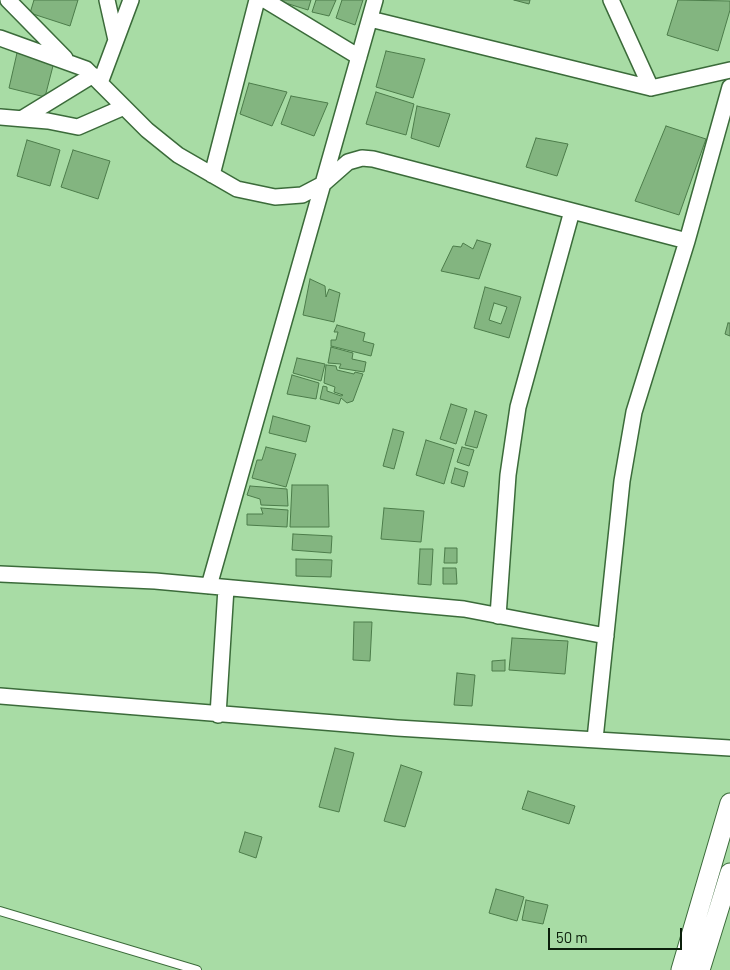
<!DOCTYPE html>
<html>
<head>
<meta charset="utf-8">
<style>
  body { margin:0 }
  #map { position:relative; width:730px; height:970px; overflow:hidden; background:#a8dca5; font-family:Barlow,sans-serif }
  canvas { display:block }
  .scale { position:absolute; left:548px; top:928px; width:134px; height:22px; box-sizing:border-box; border:2px solid #0b1f0b; border-top:0; padding-left:6px; font-size:15px; line-height:18px; white-space:nowrap; color:#0b1f0b; -webkit-text-stroke:4px #a8dca5; paint-order:stroke }
</style>
</head>
<body>
<div id="map">
<canvas width="730" height="970"></canvas>
<div class="scale">50 m</div>
</div>
<script>
const c = document.querySelector('canvas').getContext('2d');
c.lineJoin = 'round';
function fillPath(path, color) {
  c.fillStyle = color;
  c.fill(path, 'evenodd');
}
function toPath(rows) {
  const path = new Path2D();
  for (const r of rows) {
    path.moveTo(r[0], r[1]);
    for (let i = 2; i < r.length; i += 2) path.lineTo(r[i], r[i + 1]);
  }
  return path;
}
function trace(path, color, width, dash) {
  c.strokeStyle = color;
  c.lineWidth = width;
  c.lineCap = dash ? 'butt' : 'round';
  c.setLineDash(dash || []);
  c.stroke(path);
}
const building = toPath([
  [34,0,78,0,70,26,30,13,34,0],
  [276,0,311,0,308,10,276,0],
  [316,0,336,0,329,16,312,12,316,0],
  [342,0,363,0,355,25,336,18,342,0],
  [514,0,530,0,529,4,514,0],
  [678,0,730,1,730,10,718,51,667,35,678,0],
  [386,51,425,59,413,98,376,87,386,51],
  [17,53,54,62,45,97,9,88,17,53],
  [249,83,287,92,272,126,240,114,249,83],
  [376,92,414,104,406,135,366,124,376,92],
  [291,96,328,103,314,136,281,124,291,96],
  [417,106,450,114,439,147,411,138,417,106],
  [666,126,706,139,679,215,635,201,666,126],
  [536,138,568,144,557,176,526,167,536,138],
  [27,140,60,150,50,186,17,176,27,140],
  [73,150,110,161,98,199,61,187,73,150],
  [477,240,491,244,479,279,441,271,453,246,461,247,463,243,473,249,477,240],
  [310,279,325,286,326,297,329,289,340,293,334,322,303,315,310,279],
  [485,287,521,297,509,338,474,328,485,287],
  [494,303,507,307,501,324,489,320,494,303],
  [728,323,730,323,730,336,725,334,728,323],
  [337,325,365,333,363,341,374,344,371,356,331,346,331,340,336,340,338,332,334,332,337,325],
  [331,347,353,353,352,359,366,362,364,372,339,368,341,364,328,363,331,347],
  [297,358,325,364,321,381,293,373,297,358],
  [326,365,336,366,337,370,354,374,355,372,363,374,353,401,347,403,341,398,339,404,320,399,323,386,327,387,327,391,341,396,343,395,334,392,335,387,324,383,326,365],
  [292,375,319,383,316,399,287,394,292,375],
  [451,404,467,409,456,444,440,439,451,404],
  [475,411,487,415,477,448,465,445,475,411],
  [273,416,310,426,306,442,269,433,273,416],
  [393,429,404,432,394,469,383,466,393,429],
  [426,440,454,449,444,484,416,475,426,440],
  [266,447,296,454,286,487,252,478,257,460,262,460,266,447],
  [462,447,474,450,469,466,457,462,462,447],
  [455,468,468,472,464,487,451,483,455,468],
  [292,485,328,485,329,527,290,527,292,485],
  [250,486,287,489,288,506,261,505,260,499,247,495,250,486],
  [261,508,288,510,287,527,247,525,247,514,263,514,261,508],
  [384,508,424,511,421,542,381,539,384,508],
  [293,534,332,536,331,553,292,550,293,534],
  [445,548,457,548,457,563,444,563,445,548],
  [420,549,433,549,431,585,418,584,420,549],
  [296,559,332,560,331,577,296,576,296,559],
  [443,568,456,568,457,584,443,584,443,568],
  [354,622,372,622,370,661,353,660,354,622],
  [512,638,568,641,565,674,509,670,512,638],
  [505,660,505,671,492,671,492,661,505,660],
  [457,673,475,675,472,706,454,705,457,673],
  [335,748,354,753,339,812,319,807,335,748],
  [401,765,422,772,405,827,384,821,401,765],
  [528,791,575,806,569,824,522,809,528,791],
  [245,832,262,837,256,858,239,852,245,832],
  [496,889,524,897,517,921,489,913,496,889],
  [526,900,548,905,543,924,522,920,526,900]
]);
const service = toPath([
  [0,911,197,970]
]);
const minor = toPath([
  [8,0,65,58],
  [107,0,116,40],
  [265,0,359,57],
  [611,0,651,88],
  [370,19,651,88,730,70],
  [0,38,86,69,147,130,178,155,237,189,275,197,302,195,323,184,348,162,362,158,373,159,687,241],
  [100,83,131,0],
  [0,117,48,121,78,127,124,107],
  [23,118,93,75],
  [212,175,257,0],
  [0,574,155,581,464,609,606,636],
  [209,586,375,0],
  [498,616,508,475,518,407,572,211],
  [0,696,397,728,730,748],
  [218,715,226,588],
  [595,739,622,481,634,412,687,241,730,87]
]);
const tertiary = toPath([
  [681,970,730,803],
  [700,970,730,873]
]);
fillPath(building, '#83b580');
trace(building, '#4c7c4a', 1);
trace(service, '#3b6b3a', 10);
trace(minor, '#3b6b3a', 18);
trace(tertiary, '#3b6b3a', 21);
trace(service, '#fff', 8);
trace(minor, '#fff', 15);
trace(tertiary, '#fff', 19);
</script>
</body>
</html>
